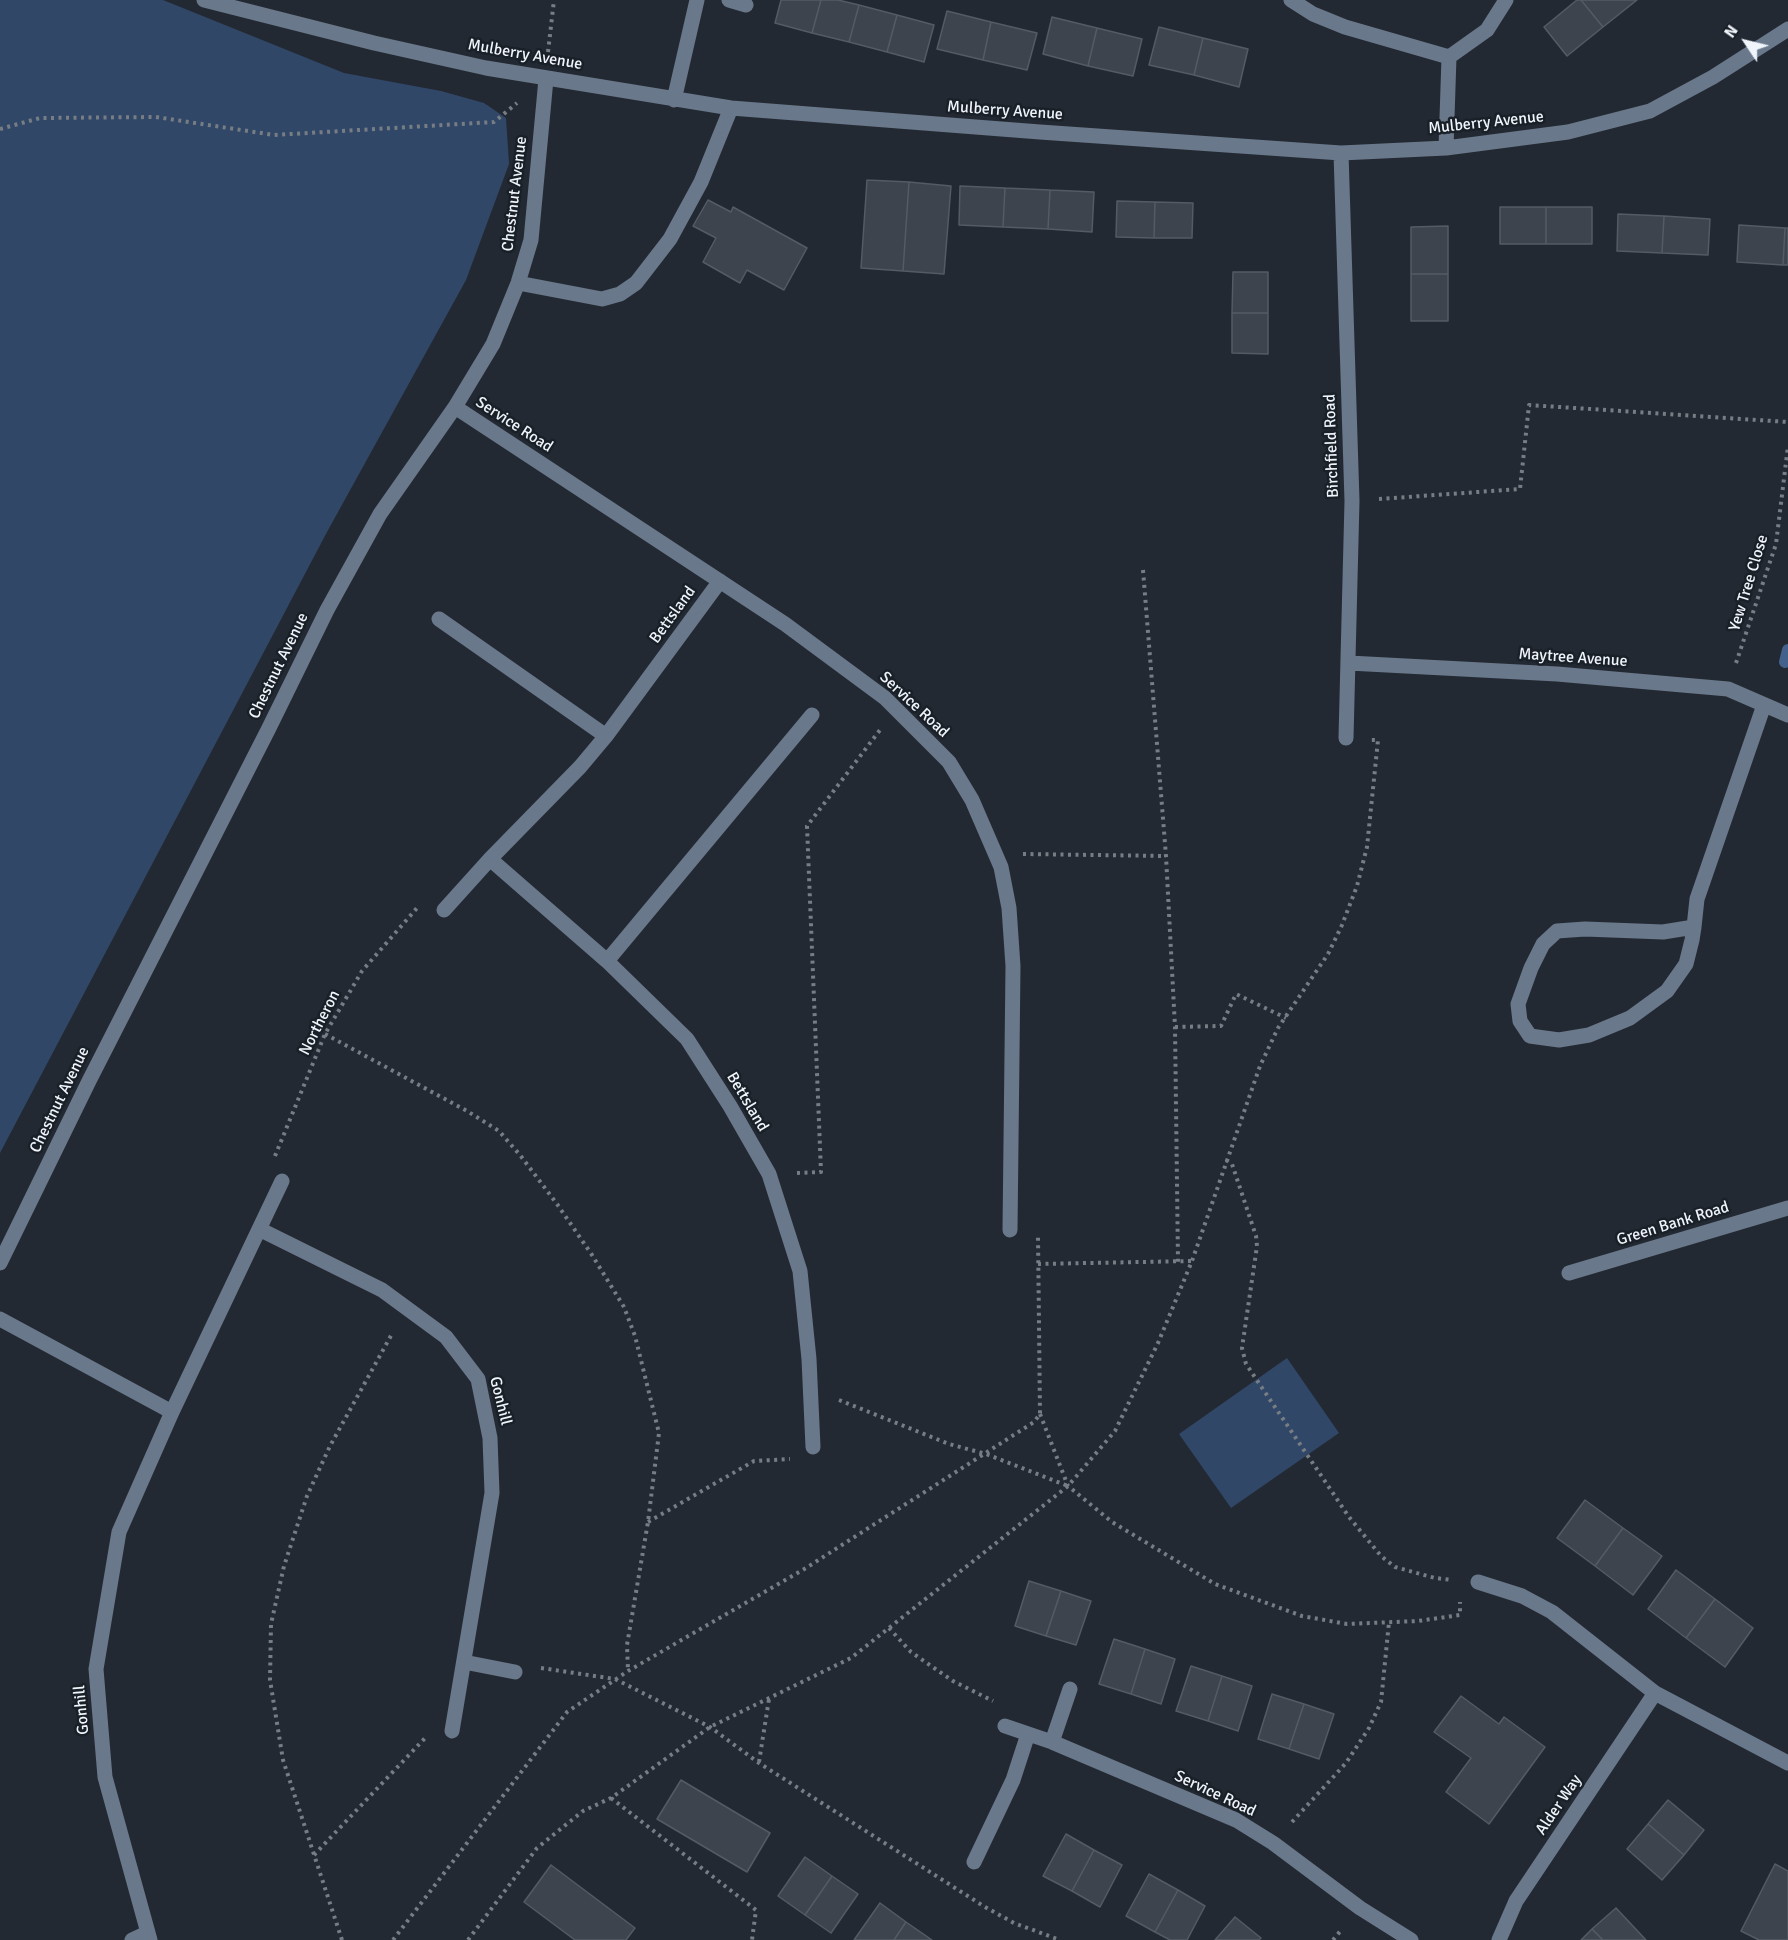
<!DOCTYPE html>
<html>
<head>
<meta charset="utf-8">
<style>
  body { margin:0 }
  #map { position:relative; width:1788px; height:1940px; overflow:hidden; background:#232932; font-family:Signika,sans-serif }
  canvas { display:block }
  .north { position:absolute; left:1716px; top:12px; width:60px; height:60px; -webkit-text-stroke:4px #1a2028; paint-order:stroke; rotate:305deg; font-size:16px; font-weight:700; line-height:24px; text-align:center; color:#f0f5fb }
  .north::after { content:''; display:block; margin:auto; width:21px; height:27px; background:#f0f5fb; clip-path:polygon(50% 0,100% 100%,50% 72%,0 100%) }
</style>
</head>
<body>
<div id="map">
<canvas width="1788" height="1940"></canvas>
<div class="north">N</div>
</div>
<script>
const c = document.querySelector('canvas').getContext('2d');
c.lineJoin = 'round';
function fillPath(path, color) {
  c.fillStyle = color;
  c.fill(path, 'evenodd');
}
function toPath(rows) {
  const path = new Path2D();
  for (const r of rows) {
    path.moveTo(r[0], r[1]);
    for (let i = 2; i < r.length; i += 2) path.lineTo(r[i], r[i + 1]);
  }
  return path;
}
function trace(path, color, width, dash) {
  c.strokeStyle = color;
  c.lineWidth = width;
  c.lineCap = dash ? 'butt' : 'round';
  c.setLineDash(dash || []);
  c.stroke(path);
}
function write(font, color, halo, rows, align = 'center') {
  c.font = font + ' Signika,sans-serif';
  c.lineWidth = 5;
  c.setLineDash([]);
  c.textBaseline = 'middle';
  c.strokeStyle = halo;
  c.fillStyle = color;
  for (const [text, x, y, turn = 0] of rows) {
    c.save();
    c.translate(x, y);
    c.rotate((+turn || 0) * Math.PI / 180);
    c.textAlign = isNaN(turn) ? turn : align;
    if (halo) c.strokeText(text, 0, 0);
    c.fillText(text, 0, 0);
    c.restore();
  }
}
const green = toPath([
  [0,0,163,0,344,73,441,91,484,103,506,118,509,164,466,280,327,532,0,1153],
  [1287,1358,1339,1433,1231,1508,1179,1434]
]);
const stream = toPath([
  [1785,662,1788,650]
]);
const building = toPath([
  [781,0,821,0,812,33,775,23,781,0],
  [821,0,838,0,859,5,849,42,812,33,821,0],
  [1577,0,1581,0,1603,27,1567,56,1544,27,1577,0],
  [1581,0,1637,0,1603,27,1581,0],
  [859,5,897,15,887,52,849,42,859,5],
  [947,11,991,22,983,60,937,49,947,11],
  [897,15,934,25,924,62,887,52,897,15],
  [1052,17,1097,28,1088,66,1043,54,1052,17],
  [991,22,1037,33,1027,70,983,60,991,22],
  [1159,27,1203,38,1194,75,1149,65,1159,27],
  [1097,28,1142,39,1133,76,1088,66,1097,28],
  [1203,38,1248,49,1239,87,1194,75,1203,38],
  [867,180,909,182,903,271,861,268,867,180],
  [909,182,951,186,944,274,903,271,909,182],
  [960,186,1005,188,1003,227,959,225,960,186],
  [1005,188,1050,190,1048,229,1003,227,1005,188],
  [1050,190,1094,192,1092,232,1048,229,1050,190],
  [708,200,731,212,733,207,807,248,784,290,747,270,740,283,703,262,716,238,693,226,708,200],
  [1117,201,1155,202,1154,238,1116,237,1117,201],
  [1155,202,1193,203,1192,238,1154,238,1155,202],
  [1500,207,1546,207,1546,244,1500,244,1500,207],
  [1546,207,1592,207,1592,244,1546,244,1546,207],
  [1618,214,1664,216,1662,253,1617,251,1618,214],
  [1664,216,1710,219,1708,255,1662,253,1664,216],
  [1739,225,1785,228,1783,265,1737,262,1739,225],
  [1448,226,1448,274,1411,274,1411,227,1448,226],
  [1785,228,1788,228,1788,265,1783,265,1785,228],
  [1233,272,1268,272,1268,313,1232,313,1233,272],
  [1411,274,1448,274,1448,321,1411,321,1411,274],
  [1232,313,1268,313,1268,354,1232,353,1232,313],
  [1585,1500,1623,1528,1595,1566,1557,1538,1585,1500],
  [1623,1528,1662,1556,1633,1595,1595,1566,1623,1528],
  [1676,1570,1715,1599,1686,1638,1648,1609,1676,1570],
  [1029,1581,1061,1591,1046,1636,1015,1626,1029,1581],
  [1061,1591,1091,1601,1076,1645,1046,1636,1061,1591],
  [1715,1599,1753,1628,1725,1667,1686,1638,1715,1599],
  [1114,1639,1145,1649,1131,1694,1099,1684,1114,1639],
  [1145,1649,1175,1659,1161,1704,1131,1694,1145,1649],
  [1191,1666,1222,1676,1208,1721,1176,1711,1191,1666],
  [1222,1676,1252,1686,1238,1731,1208,1721,1222,1676],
  [1272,1694,1304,1704,1289,1749,1258,1739,1272,1694],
  [1461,1696,1499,1724,1504,1717,1545,1747,1489,1824,1446,1792,1471,1758,1434,1732,1461,1696],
  [1304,1704,1334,1714,1319,1759,1289,1749,1304,1704],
  [681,1780,770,1833,747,1872,657,1819,681,1780],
  [1668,1800,1704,1830,1684,1855,1648,1824,1668,1800],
  [1648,1824,1684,1855,1662,1880,1627,1849,1648,1824],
  [1066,1834,1094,1850,1072,1891,1043,1876,1066,1834],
  [1094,1850,1122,1865,1100,1907,1072,1891,1094,1850],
  [805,1857,832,1876,805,1915,778,1896,805,1857],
  [1775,1864,1788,1871,1788,1940,1759,1940,1741,1931,1775,1864],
  [551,1865,635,1928,626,1940,575,1940,524,1902,551,1865],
  [1149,1874,1178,1890,1155,1932,1126,1916,1149,1874],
  [832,1876,858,1894,831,1933,805,1915,832,1876],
  [1178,1890,1205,1906,1187,1940,1170,1940,1155,1932,1178,1890],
  [880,1903,906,1922,894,1940,854,1940,880,1903],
  [1616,1908,1646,1940,1603,1940,1592,1929,1616,1908],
  [1235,1917,1261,1938,1259,1940,1215,1940,1235,1917],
  [906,1922,932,1940,894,1940,906,1922],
  [1592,1929,1603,1940,1581,1940,1592,1929]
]);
const path = toPath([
  [548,52,554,0],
  [0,129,40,118,156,117,274,135,494,122,517,103],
  [1379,499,1520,489,1529,405,1788,422],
  [1143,570,1166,856,1175,1027,1178,1262],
  [1736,663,1776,544,1788,446],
  [1023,854,1166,856],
  [1175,1027,1221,1026,1236,994,1286,1018],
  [325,1034,467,1111,499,1131,520,1155,557,1204,592,1255,624,1307,635,1336,659,1433,648,1522,627,1645,628,1671],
  [275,1156,325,1034,362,971,417,908],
  [1226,1160,1232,1164,1256,1236,1257,1246,1242,1348,1246,1364,1349,1517,1381,1556,1395,1567,1435,1578,1453,1580],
  [797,1173,821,1172,807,826,880,730],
  [1038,1264,1192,1261],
  [839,1400,949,1444,986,1454,1068,1486],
  [1040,1414,1068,1486,1112,1522,1215,1584,1302,1616,1347,1624,1418,1621,1460,1615,1460,1602],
  [648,1522,754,1461,790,1459],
  [889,1628,911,1652,953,1681,993,1701],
  [541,1668,615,1679,710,1727,759,1763,985,1907,1014,1923,1060,1940],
  [759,1762,769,1699],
  [611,1798,756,1910,752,1940],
  [1292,1822,1346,1763,1369,1728,1381,1702,1389,1622],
  [314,1855,427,1736],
  [342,1940,283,1760,270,1680,271,1624,284,1566,307,1496,330,1446,393,1332],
  [393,1940,567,1712,628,1671,806,1568,1034,1422,1040,1414,1038,1236],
  [468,1940,537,1848,583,1811,611,1798,710,1727,851,1658,1068,1486,1115,1431,1158,1343,1192,1261,1260,1066,1278,1028,1328,954,1342,925,1357,886,1367,847,1378,740,1371,740],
  [1333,1940,1342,1929]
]);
const minor = toPath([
  [204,0,374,43,486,68,731,108,1040,132,1341,153,1446,148,1568,132,1650,111,1713,77,1788,29],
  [729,0,746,5],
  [1291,0,1313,14,1345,27,1449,57],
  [674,100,697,0],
  [1446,148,1449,57,1487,30,1506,0],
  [1341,153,1352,501,1346,738],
  [518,283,602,299,620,294,636,283,670,239,701,182,731,108],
  [455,407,785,624,885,698,949,762,972,800,1001,867,1009,908,1013,966,1010,1230],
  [439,619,606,736],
  [1349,663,1557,674,1728,689,1788,715],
  [490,859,607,961,687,1039,730,1106,769,1174,800,1271,809,1359,813,1447],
  [444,910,490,859,580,767,606,736,720,581],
  [1694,927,1663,932,1585,929,1557,931,1543,944,1531,968,1518,1004,1520,1021,1530,1036,1559,1040,1589,1035,1630,1018,1667,991,1686,964,1692,940,1694,927,1697,899,1764,705],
  [607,961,812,715],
  [259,1229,382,1290,446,1337,478,1379,490,1438,492,1493,452,1731],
  [0,1263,89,1081,269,728,327,610,380,514,455,407,493,344,518,283,531,240,546,79],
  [1569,1273,1788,1208],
  [0,1319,172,1412],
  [1478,1582,1522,1596,1552,1612,1655,1693],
  [464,1662,515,1672],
  [1005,1726,1052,1742,1236,1820,1273,1843,1360,1908,1411,1940],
  [1052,1742,1070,1689],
  [974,1862,1013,1780,1028,1734],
  [132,1940,147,1933],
  [150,1940,105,1777,96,1669,119,1532,172,1412,282,1181],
  [1499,1940,1516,1901,1655,1693,1788,1763]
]);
const streetNames = [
  ["Mulberry Avenue",525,55,10],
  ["Mulberry Avenue",1005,111,4],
  ["Mulberry Avenue",1486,123,-6],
  ["Chestnut Avenue",515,194,-83],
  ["Service Road",514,425,33],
  ["Birchfield Road",1332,446,-92],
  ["Yew Tree Close",1749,583,-73],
  ["Bettsland",673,615,-54],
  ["Maytree Avenue",1573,658,4],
  ["Chestnut Avenue",279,666,-64],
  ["Service Road",914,705,43],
  ["Northeron",320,1023,-63],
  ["Chestnut Avenue",60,1100,-64],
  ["Bettsland",747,1102,59],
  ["Green Bank Road",1673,1224,-17],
  ["Gonhill",500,1401,76],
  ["Gonhill",82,1710,-95],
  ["Service Road",1215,1794,25],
  ["Alder Way",1559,1805,-56]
];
fillPath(green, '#304768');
trace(stream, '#43618b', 12);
fillPath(building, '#3e444e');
trace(building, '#545b65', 1.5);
trace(path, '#777d84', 4, [3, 4.5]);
trace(minor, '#6a788b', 15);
write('16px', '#f0f5fb', '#1a2028', streetNames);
</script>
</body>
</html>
